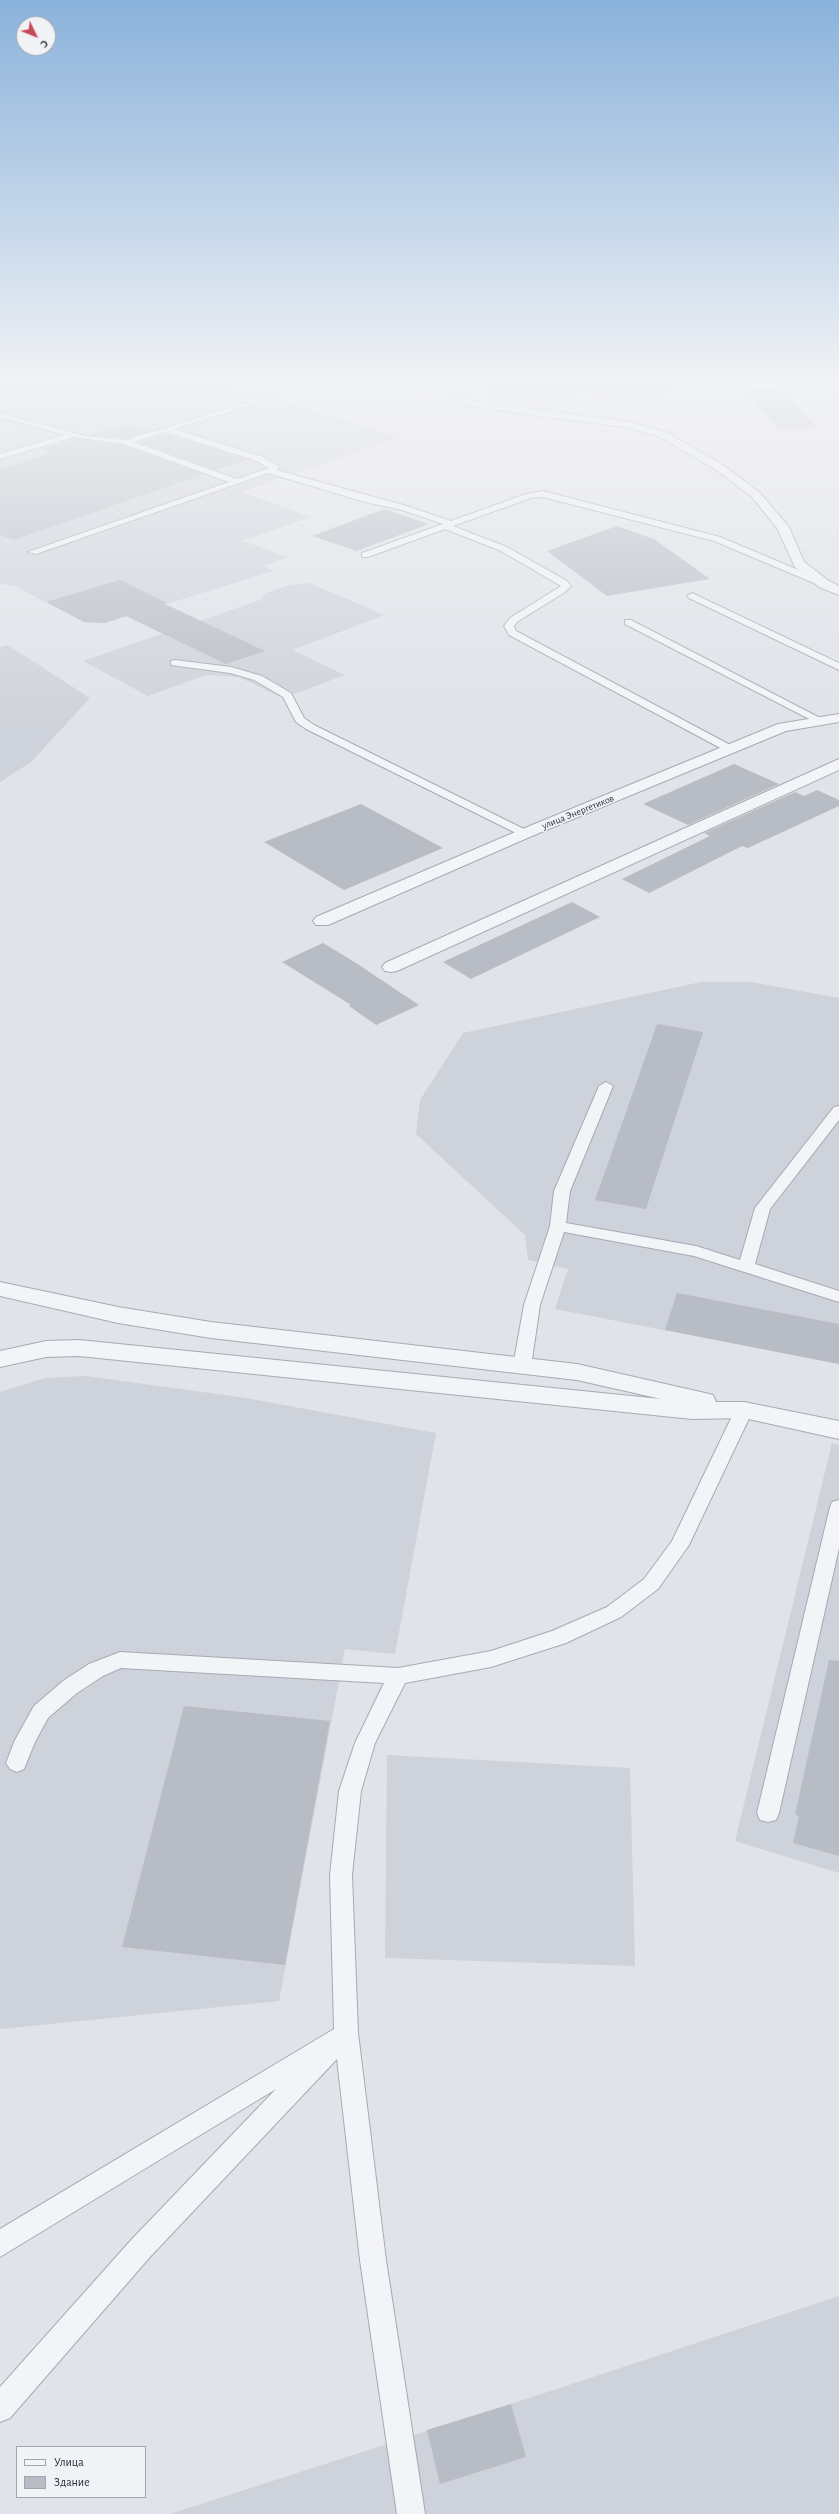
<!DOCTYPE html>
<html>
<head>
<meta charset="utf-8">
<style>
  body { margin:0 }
  #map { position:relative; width:839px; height:2514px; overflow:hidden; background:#e0e3e9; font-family:"Alegreya Sans",sans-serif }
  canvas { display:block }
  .legend { position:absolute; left:16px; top:2446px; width:130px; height:52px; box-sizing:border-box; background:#f0f2f6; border:1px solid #a1a5ad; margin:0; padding:5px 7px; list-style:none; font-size:12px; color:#2a313f }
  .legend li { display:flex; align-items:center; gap:8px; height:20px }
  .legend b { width:20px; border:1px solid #a1a5ad }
  .north { position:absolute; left:16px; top:16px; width:40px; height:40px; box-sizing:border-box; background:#f0f2f6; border:1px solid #a1a5ad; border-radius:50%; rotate:133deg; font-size:11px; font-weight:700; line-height:16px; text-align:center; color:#2a313f }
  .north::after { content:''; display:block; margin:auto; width:14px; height:18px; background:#c84a59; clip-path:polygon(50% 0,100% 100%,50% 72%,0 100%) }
</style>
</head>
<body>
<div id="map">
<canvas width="839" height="2514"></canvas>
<ul class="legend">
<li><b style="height:5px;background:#f3f4f7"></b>Улица</li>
<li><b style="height:11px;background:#b8bcc5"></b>Здание</li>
</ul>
<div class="north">С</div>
</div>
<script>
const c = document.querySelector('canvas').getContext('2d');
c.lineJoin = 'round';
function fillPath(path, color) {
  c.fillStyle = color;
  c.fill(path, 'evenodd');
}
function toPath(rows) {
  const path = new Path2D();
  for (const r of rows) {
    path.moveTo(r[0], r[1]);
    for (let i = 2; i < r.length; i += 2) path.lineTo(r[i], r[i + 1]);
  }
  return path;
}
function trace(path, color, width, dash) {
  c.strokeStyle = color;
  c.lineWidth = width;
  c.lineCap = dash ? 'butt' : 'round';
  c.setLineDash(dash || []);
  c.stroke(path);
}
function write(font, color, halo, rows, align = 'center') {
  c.font = font + ' "Alegreya Sans",sans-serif';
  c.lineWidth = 3;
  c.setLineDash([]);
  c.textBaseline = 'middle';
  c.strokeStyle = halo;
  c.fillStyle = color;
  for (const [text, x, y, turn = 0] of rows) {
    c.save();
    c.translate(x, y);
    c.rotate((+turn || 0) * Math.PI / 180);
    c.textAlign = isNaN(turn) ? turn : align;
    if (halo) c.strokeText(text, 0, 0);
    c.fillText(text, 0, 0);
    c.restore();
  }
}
const built = toPath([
  [0,380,213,380,399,437,242,492,311,517,243,541,288,557,264,566,273,571,105,623,84,622,15,586,0,584],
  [488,380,688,380,646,407,581,393,565,399,552,396,526,405,511,401,515,400,471,391,497,382],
  [309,583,384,615,293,650,345,675,295,694,278,696,239,677,207,675,148,696,83,661,260,600,266,593,289,585],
  [8,645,90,698,31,762,0,782,0,647],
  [701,982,751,982,839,998,839,1364,555,1309,568,1269,528,1260,525,1235,416,1134,420,1100,463,1033],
  [86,1376,246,1398,436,1433,395,1654,345,1649,279,2001,0,2029,0,1392,45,1378],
  [832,1443,839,1445,839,1873,735,1841],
  [387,1755,630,1768,635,1966,385,1958],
  [839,2296,839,2514,170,2514,511,2404]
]);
const building = toPath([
  [780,389,792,401,817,427,779,429,743,390],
  [124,425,153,430,126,438,90,435],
  [165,434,247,459,216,470,138,442],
  [77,439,124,445,204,474,14,540,0,535,0,469,52,453,42,449],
  [384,509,429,524,357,551,312,536],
  [617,526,654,539,710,579,607,596,547,551],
  [120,580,167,603,165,604,265,651,226,664,126,616,105,623,84,622,46,602],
  [734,764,779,784,688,825,643,804],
  [817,790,839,800,839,806,748,848,742,846,649,893,622,879,710,836,704,833,795,792,804,796],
  [361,804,443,848,344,890,264,842],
  [572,902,600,917,471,979,443,962],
  [323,943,353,961,419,1005,376,1025,349,1006,351,1005,282,962],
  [657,1024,703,1032,646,1209,595,1200],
  [677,1293,839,1324,839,1364,665,1330],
  [829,1660,839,1661,839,1856,793,1843,799,1816,795,1815],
  [184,1706,330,1721,285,1965,122,1947],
  [511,2404,526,2457,440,2484,427,2430]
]);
const service = toPath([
  [319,380,329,380,174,429,263,457,278,466,279,468,276,470,407,506,451,521,526,494,543,491,720,537,827,582,827,586,821,586,714,541,543,497,531,498,453,526,507,547,567,581,571,586,565,592,517,622,514,626,516,631,734,747,734,751,726,751,509,635,504,626,510,618,561,586,501,551,445,529,368,557,362,557,362,553,443,524,402,510,365,502,268,473,36,554,28,552,229,482,124,444,74,437,0,459,0,454,65,435,0,417,0,413,85,436,126,440,319,380],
  [166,432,257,461,269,468,237,479,133,442,166,432],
  [469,380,479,380,434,398,427,396,469,380],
  [692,593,839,663,839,670,689,598,687,596,692,593],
  [625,620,631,620,824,720,823,722,815,722,625,624,625,620],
  [175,660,231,667,262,676,291,693,304,718,314,725,532,833,526,837,522,836,306,729,296,722,283,697,254,680,230,673,171,665,171,661,175,660],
  [606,1082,613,1086,570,1191,566,1223,696,1246,740,1260,755,1208,834,1107,839,1106,839,1120,770,1209,755,1264,839,1291,839,1302,694,1256,564,1232,540,1305,531,1366,528,1370,522,1372,516,1370,513,1366,524,1305,550,1226,554,1191,599,1086,606,1082],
  [744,1404,750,1406,753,1410,689,1545,658,1589,621,1617,566,1643,491,1667,405,1683,375,1743,361,1791,352,1875,358,2033,386,2260,425,2514,397,2514,360,2260,337,2059,150,2257,10,2418,0,2422,0,2387,132,2239,276,2089,0,2257,0,2229,334,2029,330,1875,339,1791,355,1743,384,1683,121,1668,103,1676,77,1693,48,1718,35,1742,24,1769,17,1772,10,1769,6,1763,15,1740,34,1706,63,1681,89,1664,120,1652,398,1668,491,1651,552,1631,607,1607,644,1579,672,1541,735,1410,738,1406,744,1404],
  [839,1500,839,1548,779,1813,776,1820,768,1822,760,1820,757,1813,830,1507,832,1502,839,1500]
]);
const minor = toPath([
  [351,380,369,380,481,402,631,422,668,433,726,467,760,493,789,527,804,562,829,581,839,586,839,595,819,587,795,567,777,528,752,497,718,471,660,437,630,428,481,408,356,383,351,380],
  [839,714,839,722,786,731,532,836,328,925,316,925,313,921,316,917,520,830,778,724,839,714],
  [839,759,839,770,397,971,391,972,385,971,382,967,385,963,839,759],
  [0,1282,118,1307,211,1322,577,1364,705,1393,713,1395,716,1402,744,1402,839,1421,839,1439,744,1418,692,1419,79,1356,46,1357,0,1367,0,1351,46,1341,79,1340,661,1399,577,1380,211,1338,118,1323,0,1296,0,1282]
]);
const farStreetnames = [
  ["улица Энергетиков",578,812,-22]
];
fillPath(built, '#ced2da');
fillPath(building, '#b8bcc5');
trace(service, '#a6aab3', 2);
trace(minor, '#a6aab3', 2);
fillPath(service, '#f3f4f7');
fillPath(minor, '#f3f4f7');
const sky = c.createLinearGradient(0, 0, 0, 732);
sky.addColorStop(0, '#8ab2db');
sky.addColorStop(0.52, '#f1f2f5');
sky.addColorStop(1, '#f1f2f500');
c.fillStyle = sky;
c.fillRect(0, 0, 839, 732);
write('10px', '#2a313f', '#f0f2f6', farStreetnames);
</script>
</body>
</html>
